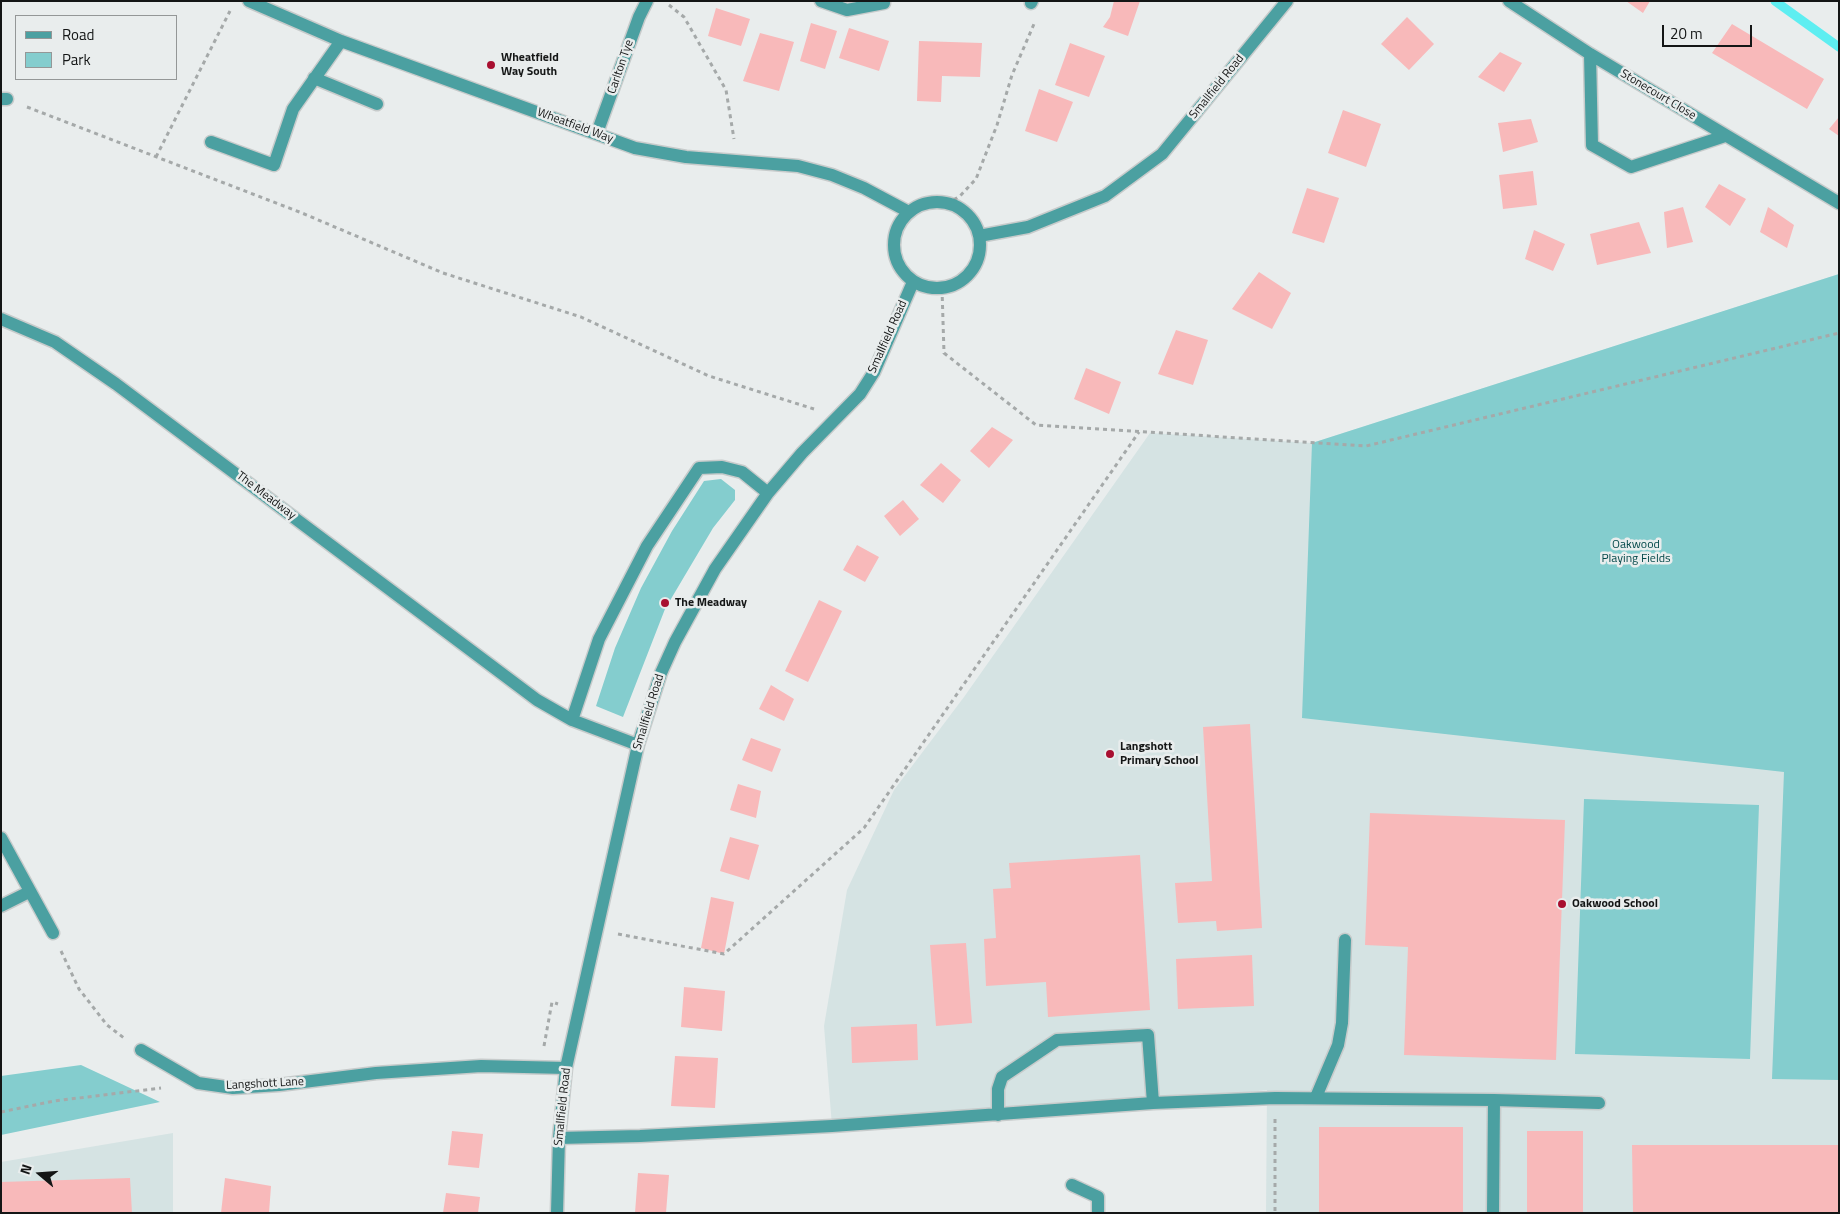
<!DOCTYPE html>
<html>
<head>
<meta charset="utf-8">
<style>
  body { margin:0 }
  #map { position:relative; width:1840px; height:1214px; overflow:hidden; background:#e9eded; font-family:"Titillium Web",sans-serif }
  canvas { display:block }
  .frame { position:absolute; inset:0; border:2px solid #141616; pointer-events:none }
  .legend { position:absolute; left:15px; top:15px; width:162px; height:65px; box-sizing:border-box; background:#e9eded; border:1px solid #949797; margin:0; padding:6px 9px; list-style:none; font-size:15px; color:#141616 }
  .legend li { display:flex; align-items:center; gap:10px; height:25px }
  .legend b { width:25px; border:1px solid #949797 }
  .north { position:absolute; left:15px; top:1149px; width:50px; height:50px; -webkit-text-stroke:4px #e9eded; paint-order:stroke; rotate:288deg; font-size:14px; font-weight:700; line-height:20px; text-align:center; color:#141616 }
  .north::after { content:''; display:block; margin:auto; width:18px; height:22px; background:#141616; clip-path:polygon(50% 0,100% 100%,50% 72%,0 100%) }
  .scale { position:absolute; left:1662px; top:25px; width:90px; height:22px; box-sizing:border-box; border:2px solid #141616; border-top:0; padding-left:6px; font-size:15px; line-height:18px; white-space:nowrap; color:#141616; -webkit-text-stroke:4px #e9eded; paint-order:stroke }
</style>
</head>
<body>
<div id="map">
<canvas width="1840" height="1214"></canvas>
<div class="frame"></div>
<ul class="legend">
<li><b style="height:6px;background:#4ba0a1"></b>Road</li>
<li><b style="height:14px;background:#84cdce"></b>Park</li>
</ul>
<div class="north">N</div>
<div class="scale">20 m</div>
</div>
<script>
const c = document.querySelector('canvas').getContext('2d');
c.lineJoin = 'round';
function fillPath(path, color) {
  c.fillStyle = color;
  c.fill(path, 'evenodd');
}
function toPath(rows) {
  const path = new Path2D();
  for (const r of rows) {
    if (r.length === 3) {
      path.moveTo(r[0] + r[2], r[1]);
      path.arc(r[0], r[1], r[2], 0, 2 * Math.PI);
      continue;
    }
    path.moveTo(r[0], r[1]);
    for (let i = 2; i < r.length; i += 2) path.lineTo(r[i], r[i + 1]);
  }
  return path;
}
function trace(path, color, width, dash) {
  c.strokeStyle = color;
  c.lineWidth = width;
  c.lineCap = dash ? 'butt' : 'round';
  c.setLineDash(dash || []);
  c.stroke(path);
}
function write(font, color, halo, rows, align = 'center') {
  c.font = font + ' "Titillium Web",sans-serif';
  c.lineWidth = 5;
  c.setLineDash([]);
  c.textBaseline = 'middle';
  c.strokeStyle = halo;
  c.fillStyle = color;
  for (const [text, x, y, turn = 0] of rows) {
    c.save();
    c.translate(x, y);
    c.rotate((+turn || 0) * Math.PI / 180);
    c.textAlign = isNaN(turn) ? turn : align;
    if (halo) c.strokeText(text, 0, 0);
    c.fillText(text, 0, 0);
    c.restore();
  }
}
const built = toPath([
  [1839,274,1839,1213,1266,1213,1267,1090,1153,1103,832,1126,824,1026,847,890,894,790,964,697,1150,433,1312,443],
  [173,1133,173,1213,1,1213,1,1162]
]);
const green = toPath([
  [1839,274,1839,1080,1772,1079,1784,772,1302,718,1312,443],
  [721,479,735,490,735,500,713,528,665,609,623,717,596,706,615,648,641,588,672,531,704,481],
  [1584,799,1759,805,1750,1059,1575,1054],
  [81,1065,160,1102,1,1135,1,1076]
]);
const stream = toPath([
  [1775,1,1839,47]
]);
const building = toPath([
  [1114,1,1140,1,1128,36,1103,27,1110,17],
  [1626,1,1650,1,1643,13],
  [716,8,750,19,741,46,708,36],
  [1407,17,1434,44,1409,70,1381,44],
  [811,23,837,31,825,69,800,61],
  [1732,24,1824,79,1807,109,1712,53],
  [849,28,889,41,879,71,839,58],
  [760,33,794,42,779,91,743,81],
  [919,41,982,43,980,77,942,76,941,102,917,101],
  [1070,43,1105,56,1089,97,1055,85],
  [1500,52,1522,63,1504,92,1478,77],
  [1039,89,1073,102,1057,142,1025,131],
  [1343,110,1381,124,1366,167,1328,153],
  [1839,117,1839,136,1829,129],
  [1531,119,1538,142,1503,152,1498,123],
  [1533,171,1537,205,1503,209,1499,175],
  [1719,184,1746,199,1730,226,1705,207],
  [1307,188,1339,198,1324,243,1292,233],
  [1683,207,1693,242,1667,248,1664,212],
  [1768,207,1794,225,1787,248,1760,232],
  [1639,222,1651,253,1597,265,1590,234],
  [1534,230,1565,244,1553,271,1525,259],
  [1259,272,1291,293,1272,329,1232,309],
  [1176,330,1208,340,1193,385,1158,374],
  [1086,368,1121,382,1109,414,1074,399],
  [992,427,1013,440,989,468,970,451],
  [941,463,961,480,943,503,920,485],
  [903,500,919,519,900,536,884,516],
  [857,545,879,557,865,582,843,570],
  [819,600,842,611,808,682,785,671],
  [771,685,794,699,784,721,759,709],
  [1250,724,1262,928,1217,931,1216,921,1178,923,1175,883,1212,881,1203,727],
  [751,738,781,749,772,772,742,760],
  [738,784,761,791,756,818,730,810],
  [1370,813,1565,820,1556,1060,1404,1055,1408,947,1365,945],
  [730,837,759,845,749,880,720,871],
  [1140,855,1150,1010,1048,1017,1046,982,986,986,984,939,996,938,993,889,1011,888,1009,863],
  [711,897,734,902,724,954,701,948],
  [966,943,972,1023,936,1026,930,945],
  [1252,955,1254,1006,1178,1009,1176,959],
  [684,987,725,991,722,1031,681,1027],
  [917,1024,918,1060,852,1063,851,1027],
  [675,1056,718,1058,715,1108,671,1106],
  [1319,1127,1463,1127,1463,1213,1319,1213],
  [452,1131,483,1134,479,1168,448,1165],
  [1527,1131,1583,1131,1583,1213,1527,1213],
  [1632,1145,1839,1145,1839,1213,1633,1213],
  [638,1173,669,1175,666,1213,635,1213],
  [130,1178,132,1213,1,1213,1,1182],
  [225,1178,271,1186,269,1213,221,1213],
  [446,1193,480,1197,478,1213,443,1213]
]);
const path = toPath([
  [669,5,684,17,726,90,734,139],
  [27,107,302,213,443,273,581,317,709,376,814,409],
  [156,157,230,11],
  [947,204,960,196,976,179,997,125,1012,75,1034,24],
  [942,289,944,353,1036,425,1366,446,1839,333],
  [618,934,724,954,864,828,1139,432],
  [61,951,79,989,107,1025,124,1038],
  [544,1046,552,1002,558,1004],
  [1,1112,54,1101,161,1088],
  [1275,1119,1275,1213]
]);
const minor = toPath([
  [249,1,341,41,635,148,686,157,798,166,832,175,864,188,909,212],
  [821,1,847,10,884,3],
  [1509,1,1590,54,1839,203],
  [1031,3,1032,1],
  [1590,54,1592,145,1631,167,1725,136],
  [314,78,377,104],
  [1,99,7,99],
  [597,133,639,17,647,1],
  [211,142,274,165,293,109,341,41],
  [937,245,43],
  [979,236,1028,227,1105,196,1162,154,1287,1],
  [1,319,55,342,116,384,537,700,572,720,638,745],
  [572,720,599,639,647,546,699,468,722,467,742,472,768,493],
  [1,838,53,933],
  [1,906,29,892],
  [141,1050,198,1083,233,1088,279,1085,376,1073,481,1066,566,1068],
  [1316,1097,1338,1045,1342,1023,1345,940],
  [998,1115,998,1089,1002,1077,1057,1040,1148,1035,1153,1103],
  [559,1138,640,1136,832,1126,1153,1103,1275,1098,1494,1100],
  [1072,1185,1098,1197,1098,1213],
  [557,1213,559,1138,566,1068,638,745,661,673,675,642,715,569,768,493,802,453,860,394,874,372,913,282],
  [1493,1213,1494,1100,1599,1103]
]);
const markers = [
  [491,65,5,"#a80f30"],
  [665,603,5,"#a80f30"],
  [1110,754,5,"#a80f30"],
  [1562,904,5,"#a80f30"]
];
const poiNames = [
  ["Wheatfield",501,58],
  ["Way South",501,72],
  ["The Meadway",675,603],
  ["Langshott",1120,747],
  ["Primary School",1120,761],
  ["Oakwood School",1572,904]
];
const streetNames = [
  ["Carlton Tye",621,67,-71],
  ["Smallfield Road",1217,87,-51],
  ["Stonecourt Close",1658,95,31],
  ["Wheatfield Way",575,126,20],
  ["Smallfield Road",888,337,-66],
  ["The Meadway",266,496,37],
  ["Smallfield Road",649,712,-73],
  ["Langshott Lane",265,1084,-3],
  ["Smallfield Road",563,1107,-84]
];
const parkNames = [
  ["Oakwood",1636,545],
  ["Playing Fields",1636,559]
];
fillPath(built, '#d5e3e3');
fillPath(green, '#84cdce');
trace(stream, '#5eeef1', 9);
fillPath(building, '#f8b9ba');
trace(minor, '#c7cbcb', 15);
trace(path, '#a5a9a9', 3, [4, 4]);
trace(minor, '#4ba0a1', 12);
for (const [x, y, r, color] of markers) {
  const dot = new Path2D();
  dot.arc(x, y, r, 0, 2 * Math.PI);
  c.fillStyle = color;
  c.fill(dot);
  trace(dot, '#e9eded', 2);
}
write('bold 12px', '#141616', '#e9eded', poiNames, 'left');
write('12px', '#141616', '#e9eded', streetNames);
write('12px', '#034849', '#e9eded', parkNames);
</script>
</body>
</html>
